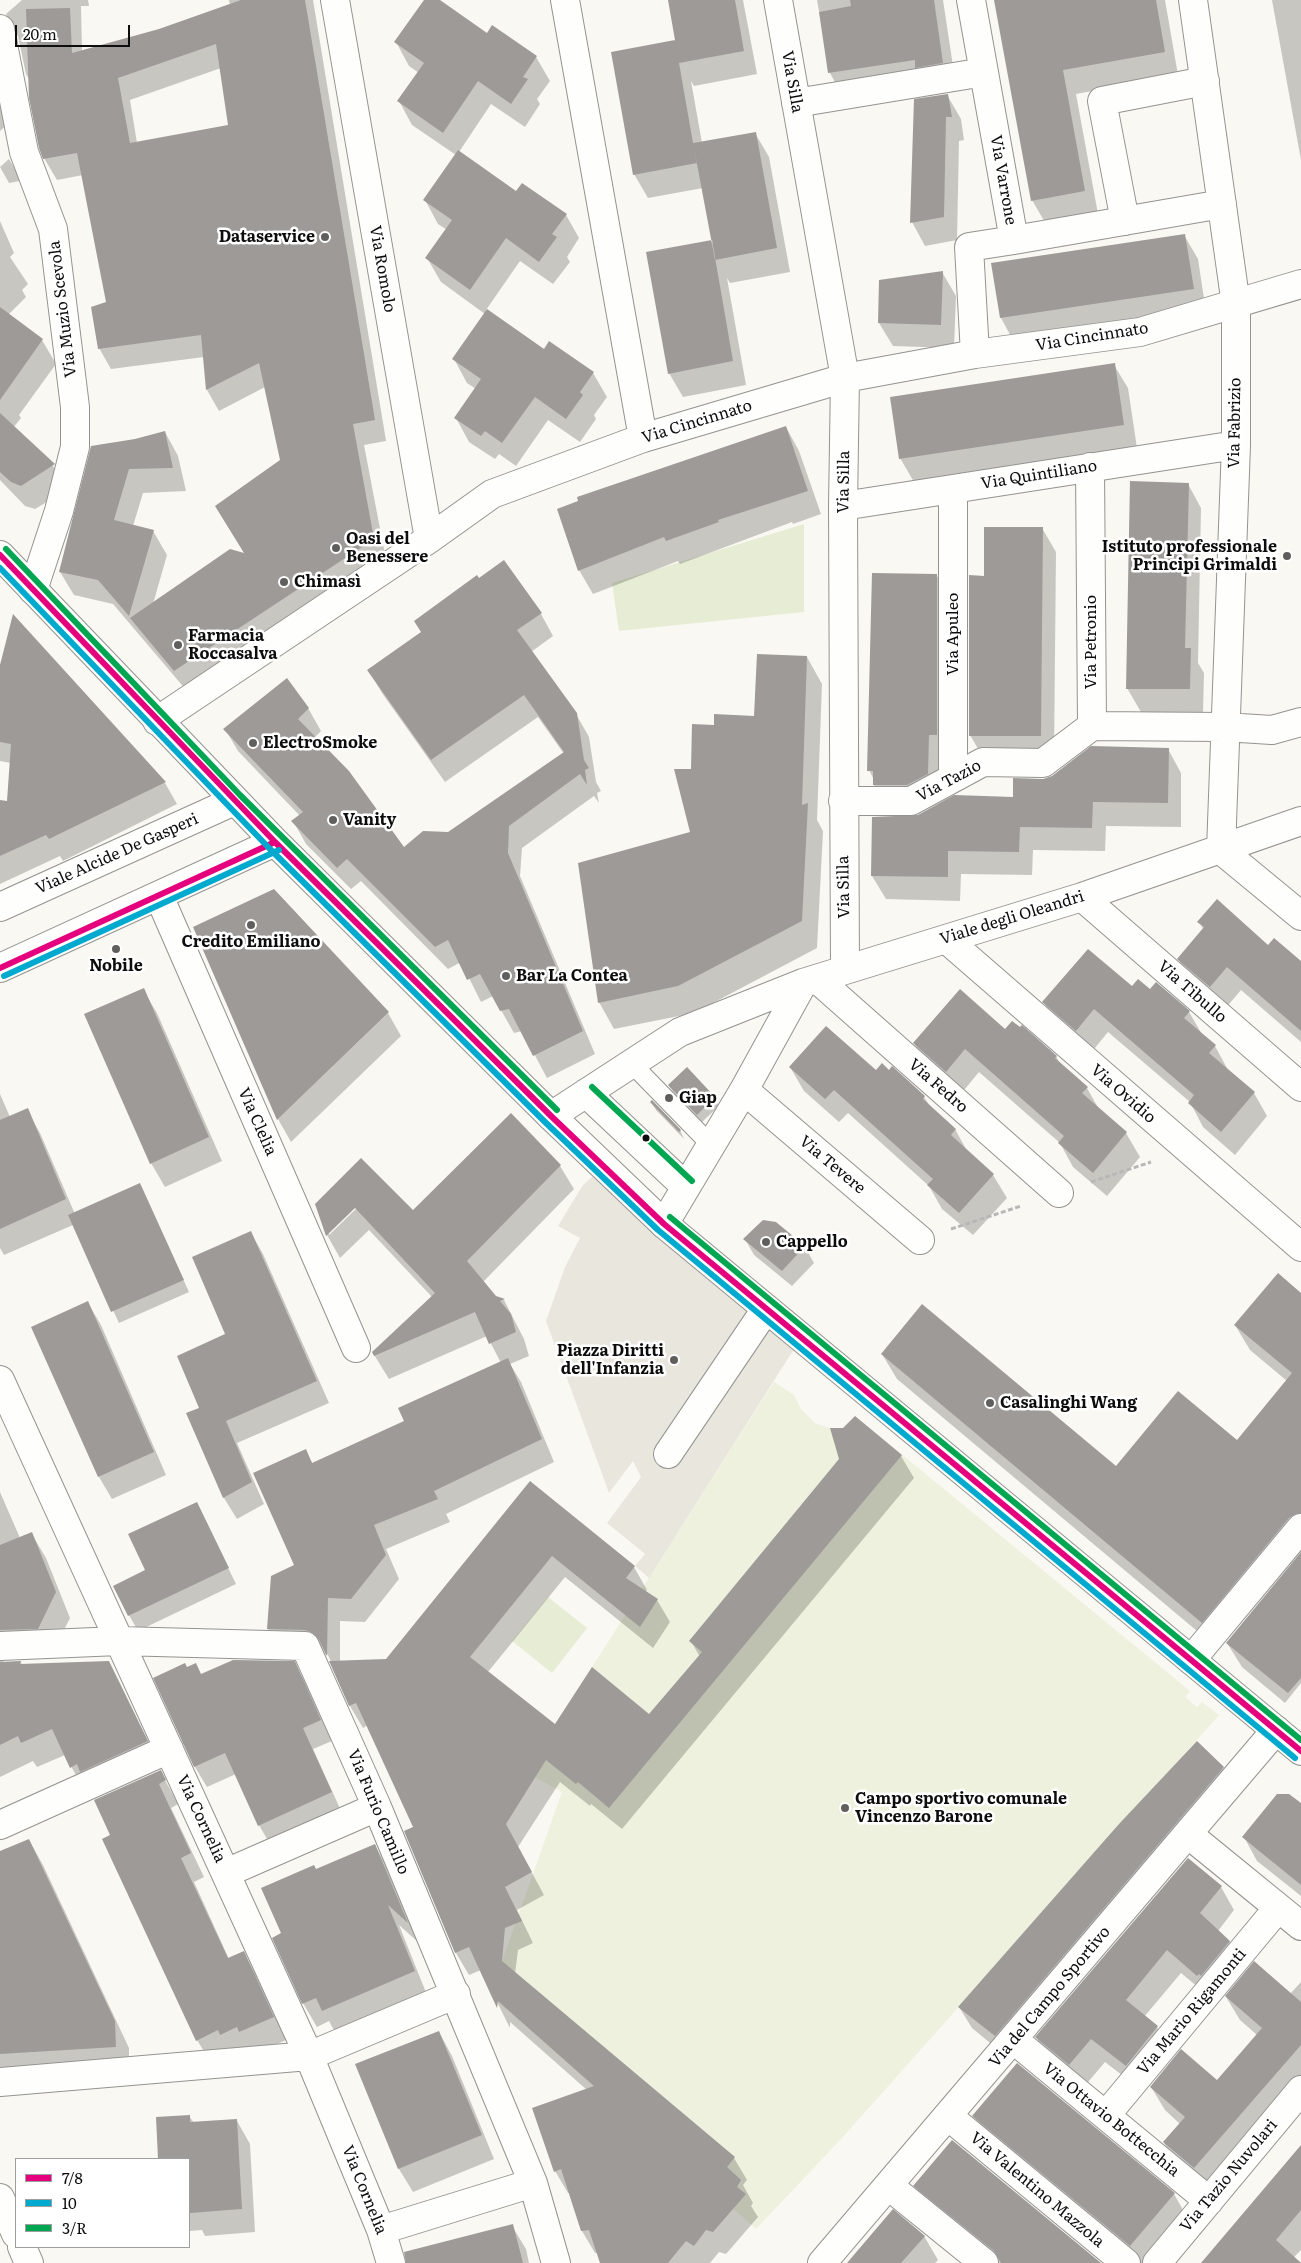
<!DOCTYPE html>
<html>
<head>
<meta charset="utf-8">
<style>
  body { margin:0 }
  #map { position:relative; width:1301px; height:2263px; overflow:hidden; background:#faf8f2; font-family:Literata,serif }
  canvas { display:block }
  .legend { position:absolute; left:15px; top:2158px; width:175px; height:90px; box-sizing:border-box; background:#fff; border:1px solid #9e9e9e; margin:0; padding:6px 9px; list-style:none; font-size:15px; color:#0d0d0d }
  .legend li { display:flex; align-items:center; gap:10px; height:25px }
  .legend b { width:25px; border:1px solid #9e9e9e }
  .scale { position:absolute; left:15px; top:25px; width:115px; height:22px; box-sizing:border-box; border:2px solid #0d0d0d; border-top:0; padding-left:6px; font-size:15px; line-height:18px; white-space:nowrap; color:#0d0d0d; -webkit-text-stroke:4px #fff; paint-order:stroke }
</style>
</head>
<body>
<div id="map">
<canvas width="1301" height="2263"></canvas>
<ul class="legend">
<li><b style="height:6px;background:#e5007d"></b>7/8</li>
<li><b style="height:6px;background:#00a9ce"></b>10</li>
<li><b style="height:6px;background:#00a651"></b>3/R</li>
</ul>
<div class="scale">20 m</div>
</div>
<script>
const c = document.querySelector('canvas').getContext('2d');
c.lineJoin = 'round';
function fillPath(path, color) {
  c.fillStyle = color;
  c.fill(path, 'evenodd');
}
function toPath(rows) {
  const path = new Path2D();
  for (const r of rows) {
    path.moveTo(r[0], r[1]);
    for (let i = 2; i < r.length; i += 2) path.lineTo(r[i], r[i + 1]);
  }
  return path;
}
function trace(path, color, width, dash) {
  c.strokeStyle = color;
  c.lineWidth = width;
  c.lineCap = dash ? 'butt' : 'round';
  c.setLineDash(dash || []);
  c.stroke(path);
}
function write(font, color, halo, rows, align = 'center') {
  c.font = font + ' Literata,serif';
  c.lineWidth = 5;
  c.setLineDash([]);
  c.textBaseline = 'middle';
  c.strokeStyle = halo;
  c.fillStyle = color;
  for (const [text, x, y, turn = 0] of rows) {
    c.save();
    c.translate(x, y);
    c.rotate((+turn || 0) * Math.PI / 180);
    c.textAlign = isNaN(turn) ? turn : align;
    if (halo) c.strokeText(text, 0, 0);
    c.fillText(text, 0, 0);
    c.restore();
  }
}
const green = toPath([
  [804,524,804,612,619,631,612,583],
  [548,1597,587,1628,552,1673,512,1641]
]);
const pitch = toPath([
  [774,1382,794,1395,801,1409,815,1423,830,1428,843,1428,855,1416,1190,1691,1185,1697,1197,1707,1202,1702,1219,1715,841,2139,756,2229,490,1995,562,1792,525,1772]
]);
const plaza = toPath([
  [604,1166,801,1338,649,1578,635,1566,645,1554,607,1523,641,1477,633,1461,609,1493,546,1321,565,1267,580,1238,558,1226,583,1185]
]);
const shadow = toPath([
  [22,0,88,0,89,6,81,6,82,52,159,30,230,5,229,0,313,0,386,441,364,445,386,560,187,691,113,604,74,595,60,572,135,441,165,432,178,456,186,491,143,493,133,526,153,531,167,555,153,604,245,554,281,461,265,387,219,411,207,390,204,357,111,369,99,348,108,303,83,175,57,180,44,158,38,94,26,74,18,36,6,14],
  [221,68,230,126,137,143,130,100],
  [425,0,438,0,487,35,493,27,536,57,550,81,537,99,540,104,525,127,491,104,459,152,516,192,566,215,579,238,567,257,570,262,553,284,520,261,486,310,544,351,593,373,607,397,594,415,596,419,580,442,548,420,516,466,499,454,495,459,469,442,456,418,476,389,467,383,454,359,485,314,441,282,427,258,447,230,438,224,425,200,456,155,412,125,399,101,419,73,409,66,396,42],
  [669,0,743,0,757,74,694,86,691,81,702,143,755,133,769,157,790,272,730,283,727,278,746,385,683,397,669,373,713,241,703,188,648,198,634,174,677,46],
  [817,0,943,0,956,86,843,97,830,73],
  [995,0,1165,0,1178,75,1076,94,1098,214,1046,224,1032,200],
  [1272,0,1301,0,1301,160],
  [0,69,10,122,0,131],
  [947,95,961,119,964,140,959,141,957,240,925,246,912,222],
  [9,159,18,174,20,181,9,183,0,167],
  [0,221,14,253,10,257,28,284,22,290,26,297,8,315,42,340,56,364,19,415,21,418,13,428,53,466,67,490,35,509,25,506,0,480],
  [1184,235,1198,259,1206,312,1014,342,1001,318,992,264],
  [942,272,956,296,954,348,893,346,879,323],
  [1114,365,1128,388,1137,448,914,482,900,458],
  [786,427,799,451,821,514,793,524,792,522,680,564,678,561,593,594,579,570],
  [1188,484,1201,508,1198,663,1204,673,1203,713,1141,712,1127,688],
  [1042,528,1056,552,1054,759,984,759,970,735,985,577],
  [937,576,950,599,941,798,888,809,874,785,874,780,869,770],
  [541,614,553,636,531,652,576,714,589,737,596,782,601,791,597,793,599,803,594,796,522,848,520,876,595,1054,547,1078,522,1031,514,1033,493,996,481,1002,461,962,448,969,361,881,351,889,306,844,293,821,300,816,238,751,225,729,308,708,321,731,314,738,404,849,448,834,564,754,538,717,445,782,382,693,369,671],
  [807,657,822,684,817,820,823,831,817,948,694,1013,614,1029,599,1002,691,833,715,726,756,717],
  [0,664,165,783,177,804,63,861,60,856,0,884,0,802,8,803,11,763,0,761],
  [1168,749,1181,773,1181,827,1106,826,1105,851,1033,850,1032,875,961,874,960,901,886,899,872,876,918,816,1014,798,1043,780],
  [1199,922,1268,946,1301,963,1301,1042,1241,990,1224,1010,1192,982,1178,959,1204,930],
  [1156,984,1189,1012,1203,1036,1215,1046,1228,1070,1254,1093,1267,1116,1235,1155,1203,1127,1190,1102,1108,1032,1090,1054,1057,1025,1044,1002,1132,988,1150,991],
  [143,990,157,1013,222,1161,165,1187,151,1163],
  [388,1013,401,1036,291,1142,278,1119],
  [1006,1030,1056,1056,1060,1064,1087,1088,1100,1111,1126,1133,1140,1157,1107,1196,1073,1167,1060,1143,979,1072,960,1095,928,1066,914,1043],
  [790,1067,876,1071,924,1097,932,1109,955,1129,967,1151,993,1175,1007,1198,973,1235,942,1209,929,1186,848,1113,839,1122,804,1091],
  [687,1069,714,1098,719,1106,702,1122,674,1093,669,1086],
  [0,1094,10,1117,27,1110,40,1133,75,1214,140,1185,189,1292,119,1323,73,1225,4,1255,0,1248],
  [651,1102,680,1130,684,1139,656,1110],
  [511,1115,560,1166,574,1189,483,1282,495,1297,504,1300,524,1339,529,1356,510,1364,521,1382,554,1462,446,1514,450,1522,386,1549,399,1579,365,1622,340,1621,340,1662,387,1661,530,1483,634,1567,647,1590,645,1592,657,1600,670,1622,653,1648,565,1577,488,1672,555,1726,592,1668,649,1716,700,1657,691,1641,840,1459,832,1429,844,1429,855,1417,901,1456,914,1478,622,1829,591,1804,590,1806,560,1782,518,1847,544,1895,517,1910,533,1943,518,1950,515,1974,734,2158,747,2180,743,2185,753,2203,751,2206,758,2217,726,2254,719,2252,710,2263,601,2263,598,2253,595,2253,582,2231,570,2193,568,2193,555,2171,533,2109,587,2090,510,2022,510,2028,481,1970,469,1975,456,1953,406,1832,415,1828,368,1725,363,1728,350,1706,328,1655,319,1653,281,1652,268,1629,272,1577,296,1566,254,1474,305,1451,313,1464,406,1421,400,1408,501,1363,487,1336,389,1379,373,1353,432,1297,369,1230,340,1258,327,1235,317,1204,361,1159,413,1212],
  [359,1203,361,1204,329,1235,329,1231],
  [775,1223,805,1247,814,1263,792,1286,754,1255,745,1239],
  [251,1233,263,1254,329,1403,237,1443,264,1504,237,1519,224,1498,188,1414,201,1408,227,1335],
  [1301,1294,1301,1545,1216,1647,897,1379,882,1354,1116,1468,1237,1442,1287,1381,1250,1350,1235,1325],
  [88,1303,101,1325,166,1475,112,1499,99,1477,33,1327],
  [0,1492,20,1538,31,1533,46,1558,70,1618,52,1654,6,1658,3,1662,21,1662,22,1665,108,1662,161,1767,85,1792,65,1755,37,1767,33,1761,0,1777],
  [197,1504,236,1584,138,1631,129,1615,147,1571],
  [1301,1554,1301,1683,1285,1703,1242,1667,1227,1643],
  [294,1663,306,1683,332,1741,313,1749,342,1813,271,1846,259,1825,236,1774,207,1787,195,1767,155,1679,187,1668,201,1675],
  [1223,1768,1235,1789,1007,2057,972,2028,959,2007],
  [160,1771,178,1804,171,1808,204,1877,194,1882,229,1959,243,1952,257,1976,286,2040,253,2055,211,2063,197,2040,112,1836],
  [1301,1805,1301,1896,1257,1861,1244,1837],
  [29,1840,43,1865,129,2048,129,2072,0,2080,0,1853],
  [375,1845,388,1869,419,1943,399,1925,427,1995,336,2034,329,2021,317,2027,303,2003,283,1934,316,1870],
  [1221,1887,1234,1910,1218,1931,1230,1942,1243,1965,1211,1998,1181,1973,1144,2017,1157,2027,1170,2051,1140,2089,1105,2062,1083,2088,1050,2061,1036,2037],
  [1301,1982,1301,2084,1208,2191,1178,2166,1164,2143,1180,2124,1165,2110,1151,2087,1217,2082,1257,2035,1240,2020,1226,1997,1290,1994],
  [439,2032,452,2056,494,2159,413,2192,399,2169,357,2065],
  [189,2116,194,2123,237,2121,250,2144,255,2232,205,2236,202,2230,189,2231,189,2159,160,2159,157,2118],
  [974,2116,1174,2194,1187,2217,1148,2263,1137,2263,987,2140],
  [1301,2147,1301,2250,1294,2257,1301,2263,1202,2263],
  [915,2186,1099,2263,995,2263,929,2209],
  [512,2226,526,2249,529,2263,421,2263],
  [924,2236,938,2260,935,2263,848,2263]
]);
const building = toPath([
  [241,0,305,0,375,420,353,424,374,539,174,671,130,618,230,549,244,553,215,506,280,460,259,363,206,390,201,335,98,349,91,307,106,302,77,153,43,159,39,148,29,98,26,9,70,8,72,53,159,29],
  [216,44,228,125,130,143,118,78],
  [424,0,440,0,487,33,492,25,537,56,523,77,528,79,511,104,478,81,443,133,397,101,424,63,394,42],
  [668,0,735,0,744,51,679,63],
  [850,0,934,0,943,63,915,68,915,60,828,73,819,12,851,6],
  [994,0,1156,0,1165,52,1063,70,1085,191,1031,201],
  [675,40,693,143,756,132,777,248,715,260,694,148,697,163,633,175,611,52],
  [948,94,952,117,946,117,944,217,910,223,914,99],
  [458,150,516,191,522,183,567,214,552,234,557,237,539,262,506,238,470,290,425,258,452,220,423,200],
  [1185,234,1194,289,1000,318,991,263],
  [712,240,733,361,668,374,646,252],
  [943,271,941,325,878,323,879,280],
  [0,307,43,339,0,400],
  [487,309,544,349,549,341,594,372,580,392,583,395,566,419,535,397,502,443,485,431,481,436,454,418,481,379,452,359],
  [1115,363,1124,425,899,459,890,397],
  [0,413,55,464,21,486,11,482,0,472],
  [786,426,808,491,718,520,719,522,666,541,664,537,578,571,557,509,578,501,577,497],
  [165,431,173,468,129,469,114,520,154,530,129,616,98,580,59,572,91,446,135,439],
  [1130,481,1189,483,1185,648,1191,648,1190,689,1126,689],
  [984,527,1043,527,1041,736,969,736,969,575,984,576],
  [504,560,542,613,517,630,577,713,584,760,589,768,585,770,587,785,580,774,509,826,508,853,583,1031,533,1056,509,1009,500,1011,480,974,467,980,448,940,435,947,347,859,337,868,291,821,303,812,223,729,287,678,309,708,298,719,349,771,404,847,423,831,448,832,564,752,524,695,431,760,367,670,421,632,414,621,477,575,479,578],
  [872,573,937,574,937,735,929,735,928,774,907,785,873,785,873,771,867,771],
  [13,614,166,782,49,839,46,835,0,856,0,800,7,801,11,744,0,742,0,665],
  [757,654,807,656,802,805,808,803,802,921,678,986,598,1003,578,863,690,832,674,769,691,769,692,724,714,725,714,714,754,716],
  [1091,746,1169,748,1168,803,1093,802,1092,828,1020,827,1019,852,948,851,948,877,871,876,872,817,918,815,954,795,1013,797,1013,778,1043,779,1052,776],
  [274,889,389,1012,277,1120,193,927],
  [1217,899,1268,945,1274,938,1301,961,1301,1031,1227,967,1210,987,1177,959,1204,927,1197,922],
  [1088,949,1132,986,1138,979,1150,989,1156,982,1190,1011,1184,1018,1216,1045,1209,1053,1255,1092,1221,1132,1188,1103,1194,1095,1094,1009,1076,1031,1042,1002],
  [144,988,209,1137,150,1164,84,1014],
  [960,989,1005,1029,1012,1021,1020,1027,1022,1025,1057,1056,1055,1058,1088,1087,1082,1093,1127,1132,1093,1173,1058,1143,1064,1136,965,1049,946,1072,913,1043],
  [826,1026,876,1070,882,1063,889,1070,892,1066,925,1096,923,1099,956,1129,951,1135,994,1174,959,1213,927,1185,933,1179,834,1090,825,1099,789,1067],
  [687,1067,715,1097,697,1115,668,1085],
  [652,1100,681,1130,679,1132,650,1102],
  [28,1108,66,1199,0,1229,0,1120],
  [511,1113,561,1165,467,1261,496,1296,505,1299,500,1301,511,1314,516,1332,489,1344,475,1312,374,1356,372,1352,435,1293,355,1208,326,1236,315,1204,361,1158,413,1210],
  [140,1183,184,1280,111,1312,68,1215],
  [763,1220,776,1222,805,1246,782,1271,743,1239],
  [251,1231,317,1381,226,1421,252,1482,223,1498,186,1413,199,1408,177,1356,225,1334,192,1257],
  [1278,1273,1301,1293,1301,1513,1295,1514,1289,1518,1202,1623,881,1354,922,1304,1116,1466,1178,1391,1237,1440,1292,1373,1234,1325],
  [88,1301,154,1452,98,1477,31,1327],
  [508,1358,542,1439,434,1491,438,1499,374,1525,386,1555,351,1599,328,1598,327,1656,319,1640,313,1633,305,1630,267,1629,271,1576,294,1565,253,1473,306,1449,312,1463,404,1421,398,1408],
  [855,1416,902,1455,609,1808,578,1782,576,1784,546,1760,506,1824,532,1872,505,1887,522,1921,505,1928,502,1961,735,2157,727,2167,741,2180,737,2187,746,2194,713,2232,706,2230,694,2246,686,2241,668,2263,600,2263,589,2230,581,2231,561,2169,554,2172,532,2108,594,2086,498,2001,497,2008,469,1947,455,1953,404,1831,413,1827,356,1703,349,1706,329,1661,386,1659,530,1481,635,1566,626,1578,658,1599,640,1627,552,1556,470,1657,555,1724,592,1667,649,1714,702,1652,689,1641,839,1459,830,1428,843,1428],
  [197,1502,229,1568,128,1616,113,1586,145,1570,128,1534],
  [32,1532,56,1592,38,1629,0,1630,0,1545],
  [1301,1552,1301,1678,1288,1693,1226,1643],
  [233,1660,295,1661,321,1720,303,1728,332,1792,258,1826,225,1753,194,1767,153,1678,185,1663,187,1667,196,1663,201,1674],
  [21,1661,20,1664,109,1661,148,1741,80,1772,77,1764,70,1768,52,1729,21,1743,18,1736,0,1745,0,1662],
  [1197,1741,1224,1767,995,2036,958,2007,1119,1824],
  [161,1770,166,1780,159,1784,191,1853,181,1858,228,1958,244,1951,274,2017,239,2032,237,2027,220,2035,218,2030,196,2041,102,1839,110,1835,94,1800],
  [1277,1794,1289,1794,1301,1803,1301,1885,1242,1837],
  [29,1839,115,2021,116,2047,0,2054,0,1851],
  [375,1844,408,1923,388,1905,415,1971,322,2011,316,1998,302,2004,272,1938,281,1933,261,1888,314,1865,316,1869],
  [1188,1858,1222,1886,1200,1913,1230,1941,1201,1976,1199,1974,1197,1976,1167,1950,1126,2000,1158,2026,1126,2066,1091,2039,1069,2065,1035,2037],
  [1254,1961,1301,2002,1301,2045,1194,2168,1163,2142,1185,2117,1150,2087,1181,2049,1217,2080,1262,2028,1225,1996],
  [439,2031,482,2135,398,2169,355,2064],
  [1017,2063,1175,2193,1130,2246,972,2116],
  [190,2115,190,2122,237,2119,242,2209,190,2213,189,2159,158,2159,156,2117],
  [952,2140,1101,2263,1001,2263,994,2251,913,2186],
  [1301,2145,1301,2210,1276,2240,1301,2263,1201,2263],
  [893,2209,925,2236,901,2263,847,2263],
  [513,2224,523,2263,406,2263,404,2252]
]);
const path = toPath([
  [1091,1182,1151,1162],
  [951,1229,1021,1206]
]);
const service = toPath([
  [631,1063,711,1145]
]);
const minor = toPath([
  [335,0,429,539],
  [565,0,643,438],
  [778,0,845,378,843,506,845,970],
  [971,0,1014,240,969,247,975,354],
  [1193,0,1236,305,1236,445,1221,850],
  [0,29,24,152,53,229,75,407,75,447,59,511,33,590],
  [796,103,984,72],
  [1125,221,1102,101,1205,81],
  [1014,240,1222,204],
  [1090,467,1092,726],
  [953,489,953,778],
  [843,506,1236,445],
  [157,721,429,539,492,494,643,438,845,378,975,354,1140,332,1301,284],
  [843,801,911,801,983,762,1043,763,1092,726,1224,727,1272,730,1301,722],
  [1221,850,1301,916],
  [159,896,356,1348],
  [1082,897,1301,1087],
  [946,939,1301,1247],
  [817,979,1059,1193],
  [744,1090,920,1240],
  [586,1093,686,1187],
  [551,1116,680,1032,803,983,1082,897,1301,821],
  [664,1224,744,1090,803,983],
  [0,1380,309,2056,381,2230,391,2263],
  [668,1454,766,1309],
  [0,1646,119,1641,305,1646,377,1807,533,2183,556,2263],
  [1191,1660,1301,1528],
  [0,1825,169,1749],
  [1188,1834,1301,1926],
  [226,1873,377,1807],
  [1014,2040,1209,2201],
  [0,2082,309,2056,456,1994],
  [1106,2115,1278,1908],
  [948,2116,1126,2263],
  [889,2186,984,2263],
  [0,2198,16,2234],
  [381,2230,533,2183],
  [22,2247,29,2263],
  [822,2263,1276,1730],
  [1157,2263,1301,2090]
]);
const tertiary = toPath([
  [0,555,275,842,551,1116,664,1224,1301,1751],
  [0,907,234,801],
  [0,968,275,842]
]);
const bus1 = toPath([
  [0,555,275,842,551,1116,664,1224,1301,1751],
  [0,968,275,842]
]);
const bus2 = toPath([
  [0,568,269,848,545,1122,658,1230,1295,1758],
  [4,976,279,850]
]);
const bus3 = toPath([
  [6,549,240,795,557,1110],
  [592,1087,692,1181],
  [670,1217,1301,1740]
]);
const markers = [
  [325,237,5,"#605f5d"],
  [336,548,5,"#605f5d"],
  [1287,556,5,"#605f5d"],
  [284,582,5,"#605f5d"],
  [178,645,5,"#605f5d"],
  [253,743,5,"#605f5d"],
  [333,820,5,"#605f5d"],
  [251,925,5,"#605f5d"],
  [116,949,5,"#605f5d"],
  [506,976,5,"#605f5d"],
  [669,1098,5,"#605f5d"],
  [646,1138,4.5,"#0d0d0d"],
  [766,1242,5,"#605f5d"],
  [674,1360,5,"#605f5d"],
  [990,1403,5,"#605f5d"],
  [845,1808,5,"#605f5d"]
];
const streetNames = [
  ["Via Silla",792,82,80],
  ["Via Varrone",1003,180,80],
  ["Via Romolo",382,269,80],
  ["Via Muzio Scevola",63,309,-97],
  ["Via Cincinnato",1092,337,-9],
  ["Via Cincinnato",697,422,-17],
  ["Via Fabrizio",1235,423,-89],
  ["Via Quintiliano",1039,475,-9],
  ["Via Silla",844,482,-89],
  ["Via Apuleo",953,634,-90],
  ["Via Petronio",1091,642,-90],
  ["Via Tazio",949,781,-28],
  ["Viale Alcide De Gasperi",117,854,-24],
  ["Via Silla",844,887,-91],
  ["Viale degli Oleandri",1012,918,-17],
  ["Via Tibullo",1192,992,41],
  ["Via Fedro",938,1086,41],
  ["Via Ovidio",1123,1094,41],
  ["Via Clelia",257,1122,66],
  ["Via Tevere",832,1165,40],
  ["Via Furio Camillo",378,1812,67],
  ["Via Cornelia",201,1819,65],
  ["Via del Campo Sportivo",1050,1997,-50],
  ["Via Mario Rigamonti",1192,2012,-50],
  ["Via Ottavio Bottecchia",1111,2120,39],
  ["Via Tazio Nuvolari",1229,2176,-50],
  ["Via Cornelia",364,2190,68],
  ["Via Valentino Mazzola",1037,2190,40]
];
const poiNames = [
  ["Dataservice",315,237,"right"],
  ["Oasi del",346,539],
  ["Benessere",346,557],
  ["Istituto professionale",1277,547,"right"],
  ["Principi Grimaldi",1277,565,"right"],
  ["Chimasì",294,582],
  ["Farmacia",188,636],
  ["Roccasalva",188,654],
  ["ElectroSmoke",263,743],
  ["Vanity",343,820],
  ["Credito Emiliano",251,942,"center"],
  ["Nobile",116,966,"center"],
  ["Bar La Contea",516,976],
  ["Giap",679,1098],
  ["Cappello",776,1242],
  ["Piazza Diritti",664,1351,"right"],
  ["dell'Infanzia",664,1369,"right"],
  ["Casalinghi Wang",1000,1403],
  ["Campo sportivo comunale",855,1799],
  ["Vincenzo Barone",855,1817]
];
fillPath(green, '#e6edd4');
fillPath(pitch, '#eef1dd');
fillPath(plaza, '#e9e6de');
fillPath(shadow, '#0003');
fillPath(building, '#9d9a97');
trace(service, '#949390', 20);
trace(minor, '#949390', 30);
trace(tertiary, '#949390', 30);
trace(path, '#b8b7b6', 3, [5, 2.5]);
trace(service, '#fefefd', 18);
trace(minor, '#fefefd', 28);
trace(tertiary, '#fefefd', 28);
trace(bus1, '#e5007d', 6);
trace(bus2, '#00a9ce', 6);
trace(bus3, '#00a651', 6);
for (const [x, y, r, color] of markers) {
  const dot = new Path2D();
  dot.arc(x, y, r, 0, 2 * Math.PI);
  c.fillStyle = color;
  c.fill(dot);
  trace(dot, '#fff', 2);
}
write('16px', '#0d0d0d', '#fff', streetNames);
write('bold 16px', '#0d0d0d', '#fff', poiNames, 'left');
</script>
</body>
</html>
